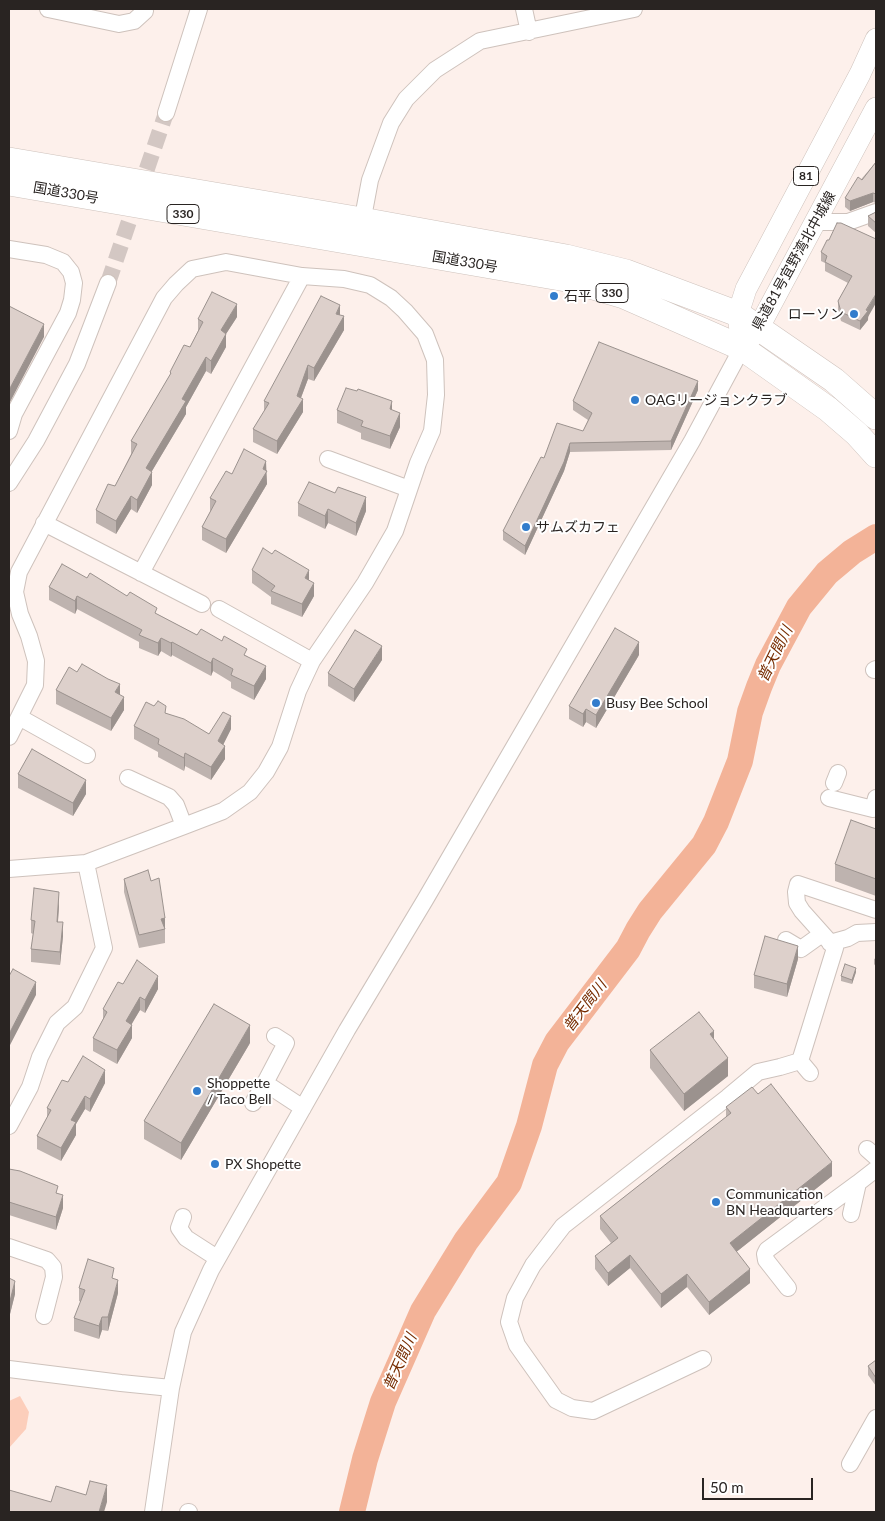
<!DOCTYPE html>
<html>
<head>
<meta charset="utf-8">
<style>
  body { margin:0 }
  #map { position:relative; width:885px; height:1521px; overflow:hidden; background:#fdf0eb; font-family:Lato,sans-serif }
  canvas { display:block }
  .frame { position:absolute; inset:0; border:10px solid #292422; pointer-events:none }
  .scale { position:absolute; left:702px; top:1478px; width:111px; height:22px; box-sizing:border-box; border:2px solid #292422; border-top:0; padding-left:6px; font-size:15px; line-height:18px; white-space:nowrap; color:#292422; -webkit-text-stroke:4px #fff; paint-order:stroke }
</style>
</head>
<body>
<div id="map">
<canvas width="885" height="1521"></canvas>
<div class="frame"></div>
<div class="scale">50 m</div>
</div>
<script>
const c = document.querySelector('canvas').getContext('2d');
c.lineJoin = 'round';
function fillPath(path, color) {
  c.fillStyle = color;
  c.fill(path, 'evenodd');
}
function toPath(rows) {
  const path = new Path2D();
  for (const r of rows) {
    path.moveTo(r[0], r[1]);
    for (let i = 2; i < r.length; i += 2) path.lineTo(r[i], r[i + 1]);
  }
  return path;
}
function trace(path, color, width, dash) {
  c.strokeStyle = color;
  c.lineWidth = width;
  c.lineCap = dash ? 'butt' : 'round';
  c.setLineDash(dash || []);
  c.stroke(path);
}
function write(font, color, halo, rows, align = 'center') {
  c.font = font + ' Lato,"Noto Sans JP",sans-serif';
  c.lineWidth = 4;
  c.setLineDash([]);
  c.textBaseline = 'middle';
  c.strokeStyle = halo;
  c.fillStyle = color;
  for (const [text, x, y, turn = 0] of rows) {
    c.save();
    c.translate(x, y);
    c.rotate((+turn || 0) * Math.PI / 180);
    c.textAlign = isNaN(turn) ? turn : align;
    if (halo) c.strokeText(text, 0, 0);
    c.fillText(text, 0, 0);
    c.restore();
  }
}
const green = toPath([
  [20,1396,29,1412,26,1429,9,1448,9,1401]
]);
const river = toPath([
  [352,1512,365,1459,383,1402,423,1311,466,1241,509,1183,529,1126,545,1065,557,1042,628,949,638,930,650,911,704,845,716,822,740,761,750,712,759,687,768,665,799,607,827,573,852,552,876,537]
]);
const minorTunnel = toPath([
  [108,283,166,113]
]);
const minor = toPath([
  [48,9,119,24,134,21,145,11],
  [524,9,529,32],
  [166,113,199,9],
  [816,222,848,222,876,212],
  [361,228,370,180,391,123,406,99,435,70,480,41,634,9],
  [9,249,46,255,63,262,71,272,74,283,72,300,68,313,14,414,9,431],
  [328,459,409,489],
  [9,483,36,441,77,364,108,283],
  [44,523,202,604],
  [141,573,302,276],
  [219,609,312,661],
  [874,670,876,669],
  [19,717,87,755],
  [9,737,35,685,36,661,29,636,20,614,15,592,19,572,164,298,176,284,192,269,226,262,302,276,344,279,370,285,391,298,405,311,425,334,435,360,436,395,432,431,418,463,395,531,365,583,312,661,298,691,280,747,266,772,250,792,223,811,184,826,86,863,9,869],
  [128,778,169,797,176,805,184,826],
  [834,783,838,773],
  [829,798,873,809,876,798],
  [786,940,801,949,822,934],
  [830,943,848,938,857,933,876,932],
  [800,1061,835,948,802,911,797,903,796,892,798,884,876,910],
  [265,1083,286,1043,275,1036],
  [253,1103,265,1083,303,1108],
  [9,1126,30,1087,40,1057,57,1023,75,1007,104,948,86,863],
  [867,1149,876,1157],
  [851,1214,858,1183,876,1169],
  [183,1217,179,1228,186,1238,217,1258],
  [9,1247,47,1260,53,1267,54,1277,44,1316],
  [788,1288,766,1260,765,1254,767,1250,858,1183],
  [703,1359,593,1411,572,1408,556,1400,517,1345,509,1322,515,1298,533,1265,563,1226,728,1097,758,1072,780,1067,800,1061,810,1073],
  [9,1369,121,1383,171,1388],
  [850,1464,876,1418],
  [153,1512,171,1388,183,1332,211,1270,347,1030,425,900,692,441,742,348],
  [188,1512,189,1512]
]);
const major = toPath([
  [749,340,759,327,876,108],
  [742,348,738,314,746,289,860,74,876,39]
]);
const highway = toPath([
  [9,160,362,220,566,257,626,272,738,314,834,380,876,417],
  [9,183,566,279,624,296,742,348,828,409,857,434,876,455]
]);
const wall = toPath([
  [876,162,876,203,873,202,850,211,845,207,845,198],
  [876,212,876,233,868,226,868,216],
  [876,239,868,320,860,330,841,321,838,310,838,301,848,283,825,271,825,263,821,261,821,252,829,240],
  [340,315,344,330,314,381,308,379,301,398,303,412,277,454,253,442,253,429,264,412,264,401],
  [237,317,226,334,226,347,211,374,206,371,186,407,186,414,152,471,152,485,137,513,131,509,116,534,96,523,96,510,115,486,131,454,131,441,170,375,170,372,190,347,198,331,198,319],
  [698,390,671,450,570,452,564,471,525,555,503,540,503,531,544,458,583,431,588,420,573,410,573,401],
  [337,410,392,410,400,427,390,449,361,439,361,433,337,423],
  [266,471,267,484,226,553,202,540,202,527,210,512,210,498,232,474],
  [335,493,366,511,356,536,328,523,325,529,298,516,298,503],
  [252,570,309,580,314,596,302,617,271,604,271,597,252,583],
  [87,578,127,596,157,614,197,635,247,656,266,679,254,700,231,688,231,682,213,671,211,676,172,655,171,657,161,651,158,656,139,648,139,642,77,609,75,614,49,600,49,587],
  [639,655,596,728,586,722,583,727,569,719,569,706],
  [382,660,354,702,328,686,328,673],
  [77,672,120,695,124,710,111,731,56,704,56,690],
  [166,713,209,734,231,729,223,745,225,759,211,780,185,766,184,771,158,757,158,752,134,739,134,726],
  [18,774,86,794,73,816,18,788],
  [876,829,876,896,835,881,835,864],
  [124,879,151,881,165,918,165,943,139,948,124,892],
  [59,905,58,922,63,936,60,965,31,962,31,949,33,934,31,933,31,920],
  [876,958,876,967,874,964,874,959],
  [798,959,787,997,754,988,754,975],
  [856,972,852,984,841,981,841,976],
  [123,984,158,989,145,1013,140,1010,131,1024,132,1038,117,1064,93,1051,93,1038,103,1019,103,1009],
  [714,1040,728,1076,684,1111,650,1068,650,1050],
  [250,1043,181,1160,144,1139,144,1121],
  [68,1082,105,1083,90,1112,85,1109,76,1124,76,1135,61,1161,37,1149,37,1136,47,1118,47,1108],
  [758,1094,832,1176,736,1252,750,1283,709,1315,687,1287,661,1308,630,1268,608,1286,595,1269,595,1256,611,1243,600,1229,600,1216,726,1117,726,1107],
  [9,1169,58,1194,63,1208,56,1230,9,1215],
  [9,1278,15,1294,10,1314,9,1314],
  [114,1279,118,1293,108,1331,102,1330,99,1339,74,1331,74,1318,81,1302,79,1301,79,1288],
  [876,1360,876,1386,868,1375,868,1366]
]);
const shadedWall = toPath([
  [873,193,873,202,850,211,850,201],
  [876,294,876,303,868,317,868,320,860,330,860,321],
  [237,304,237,317,226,334,226,347,211,374,211,361,221,330],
  [340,305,340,318,336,314],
  [344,316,344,330,314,381,314,368],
  [44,324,44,337,9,404,9,390],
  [206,357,206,371,186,407,186,414,146,481,146,468,182,399],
  [308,365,308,379,297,408,303,399,303,412,277,454,277,441,297,396],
  [698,381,698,390,671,450,671,441],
  [392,401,392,414,390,409],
  [400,413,400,427,390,449,390,436],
  [570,443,570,452,564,471,525,555,525,546],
  [266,461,267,484,226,553,226,539],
  [152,472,152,485,137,513,137,500],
  [131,496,131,509,116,534,116,521],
  [366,497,366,511,356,536,356,523],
  [328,509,328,523,325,529,325,516],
  [309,570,309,584,305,578],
  [314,583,314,596,302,617,302,604],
  [77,596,77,609,75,614,75,601],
  [161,638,161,651,158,656,158,643],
  [172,642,172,655,171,657,171,643],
  [639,642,639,655,596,728,596,715],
  [382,646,382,660,354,702,354,689],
  [213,658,213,671,211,676,211,663],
  [266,666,266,679,254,700,254,686],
  [120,684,120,697,115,692],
  [124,697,124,710,111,731,111,718],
  [586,709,586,722,583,727,583,714],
  [231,716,231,729,218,755,218,741],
  [225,746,225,759,211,780,211,767],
  [185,753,185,766,184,771,184,758],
  [86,780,86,794,73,816,73,803],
  [59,892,59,905,57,935,57,922],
  [165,918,165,929,161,919],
  [63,922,63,936,60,965,60,952],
  [798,946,798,959,787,997,787,984],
  [856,968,856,972,852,984,852,980],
  [158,976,158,989,145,1013,145,1000],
  [36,982,36,995,9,1047,9,1034],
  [140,997,140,1010,126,1034,126,1021],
  [132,1025,132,1038,117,1064,117,1050],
  [250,1025,250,1043,181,1160,181,1143],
  [714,1031,714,1049,710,1034],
  [728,1058,728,1076,684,1111,684,1094],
  [105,1070,105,1083,90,1112,90,1099],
  [85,1096,85,1109,76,1124,76,1135,61,1161,61,1148,71,1120],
  [832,1162,832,1176,730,1257,730,1243],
  [63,1195,63,1208,56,1230,56,1217],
  [630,1255,630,1268,608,1286,608,1273],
  [750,1269,750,1283,709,1315,709,1302],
  [687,1274,687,1287,661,1308,661,1294],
  [118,1280,118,1293,108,1331,108,1317],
  [15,1281,15,1294,10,1314,10,1301],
  [102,1317,102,1330,99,1339,99,1326],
  [107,1485,107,1502,104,1512,99,1512]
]);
const building = toPath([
  [876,162,876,194,873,193,850,201,845,198,858,177,862,180,876,162],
  [876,212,876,223,868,216,876,212],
  [837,223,841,223,876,239,876,294,866,310,868,311,860,321,841,312,838,301,852,276,825,262,827,256,821,252,827,240,829,240,837,223],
  [212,292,237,304,221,330,226,334,211,361,206,357,182,399,186,401,146,468,152,472,137,500,131,496,116,521,96,510,108,484,115,486,137,444,131,441,171,373,170,372,184,345,190,347,203,322,198,319,212,292],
  [321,296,340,305,336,314,344,316,314,368,308,365,297,396,303,399,277,441,253,429,269,403,264,401,321,296],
  [9,306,44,324,9,390,9,306],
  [599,342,698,381,671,441,570,443,564,462,525,546,503,531,541,457,544,458,557,423,583,431,592,413,573,401,599,342],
  [346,388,357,391,358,389,392,401,390,409,400,413,390,436,361,426,363,421,337,410,346,388],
  [244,449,266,461,263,469,267,471,226,539,202,527,216,501,210,498,226,471,232,474,244,449],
  [309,482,335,493,338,487,366,497,356,523,328,509,325,516,298,503,309,482],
  [263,548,272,554,275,550,309,570,305,578,314,583,302,604,271,591,275,586,252,570,263,548],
  [62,564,87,578,90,573,127,596,130,592,157,608,155,613,197,635,201,629,222,641,224,636,247,649,244,655,266,666,254,686,231,675,233,669,213,658,211,663,172,642,171,643,161,638,158,643,139,635,142,630,77,596,75,601,49,587,62,564],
  [615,628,639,642,596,715,586,709,583,714,569,706,615,628],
  [355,630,382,646,354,689,328,673,355,630],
  [82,664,108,679,120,684,115,692,124,697,111,718,56,690,69,667,77,672,82,664],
  [158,701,166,706,165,713,184,719,209,734,223,712,231,716,218,741,225,746,211,767,185,753,184,758,158,744,159,739,134,726,146,702,154,706,158,701],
  [32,749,86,780,73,803,18,774,32,749],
  [851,820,876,829,876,879,835,864,851,820],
  [148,870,151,881,159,878,165,918,161,919,165,929,139,935,124,879,148,870],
  [34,888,59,892,57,922,63,922,60,952,31,949,35,921,31,920,34,888],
  [765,936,798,946,787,984,754,975,765,936],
  [137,960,158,976,145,1000,140,997,126,1021,132,1025,117,1050,93,1038,107,1012,103,1009,118,982,123,984,137,960],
  [845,964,856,968,852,980,841,976,845,964],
  [13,969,36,982,9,1034,9,976,13,969],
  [214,1004,250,1025,181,1143,144,1121,214,1004],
  [699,1012,714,1031,710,1034,728,1058,684,1094,650,1050,699,1012],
  [83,1056,105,1070,90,1099,85,1096,71,1120,76,1122,61,1148,37,1136,51,1110,47,1108,62,1080,68,1082,83,1056],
  [771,1084,832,1162,730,1243,750,1269,709,1302,687,1274,661,1294,630,1255,608,1273,595,1256,618,1238,600,1216,731,1113,726,1107,752,1087,758,1094,771,1084],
  [9,1169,20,1171,58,1186,56,1193,63,1195,56,1217,9,1202,9,1169],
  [88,1259,114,1268,112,1278,118,1280,108,1317,102,1317,99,1326,74,1318,85,1290,79,1288,88,1259],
  [9,1278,15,1281,10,1301,9,1301,9,1278],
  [876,1360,876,1378,868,1366,876,1360],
  [90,1481,107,1485,99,1512,9,1512,9,1490,51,1502,56,1486,86,1495,90,1481]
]);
const markers = [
  [554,296,5,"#317ccc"],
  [854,314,5,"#317ccc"],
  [635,400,5,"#317ccc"],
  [526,527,5,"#317ccc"],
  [596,703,5,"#317ccc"],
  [197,1091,5,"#317ccc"],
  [215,1164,5,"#317ccc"],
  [716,1202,5,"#317ccc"]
];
const shields = [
  [806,176,25],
  [183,214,32],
  [612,293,32]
];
const shieldNames = [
  ["81",806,176],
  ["330",183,214],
  ["330",612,293]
];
const streetNames = [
  ["国道330号",66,193,10],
  ["県道81号宜野湾北中城線",794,261,-61],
  ["国道330号",465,262,10]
];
const poiNames = [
  ["石平",564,296],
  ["ローソン",844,314,"right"],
  ["OAGリージョンクラブ",645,400],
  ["サムズカフェ",536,527],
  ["Busy Bee School",606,703],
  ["Shoppette",207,1083],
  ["/ Taco Bell",207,1099],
  ["PX Shopette",225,1164],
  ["Communication",726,1194],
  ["BN Headquarters",726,1210]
];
const waterNames = [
  ["普天間川",775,654,-64],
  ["普天間川",585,1006,-53],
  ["普天間川",400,1362,-66]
];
fillPath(green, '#fccebb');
trace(river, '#f3b398', 26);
trace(minorTunnel, '#d3c7c3', 16, [16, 8]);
trace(minor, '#cec2bc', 18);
trace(major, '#cec2bc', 22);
trace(highway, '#cec2bc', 26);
trace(minor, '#fff', 16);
trace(major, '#fff', 21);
trace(highway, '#fff', 25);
fillPath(wall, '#beb3af');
fillPath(shadedWall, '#9b928e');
fillPath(building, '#ddd0cb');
trace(building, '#9b928e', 1);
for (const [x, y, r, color] of markers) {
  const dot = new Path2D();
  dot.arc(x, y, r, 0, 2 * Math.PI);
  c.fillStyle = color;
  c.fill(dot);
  trace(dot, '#fff', 2);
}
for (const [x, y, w] of shields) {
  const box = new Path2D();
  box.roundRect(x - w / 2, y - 9.5, w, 19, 4);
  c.fillStyle = '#fff';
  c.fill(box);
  trace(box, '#292422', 1);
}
write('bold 12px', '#292422', null, shieldNames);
write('14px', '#292422', '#fff', streetNames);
write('14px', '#292422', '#fff', poiNames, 'left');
write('italic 15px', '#772d02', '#fff', waterNames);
</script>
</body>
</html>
